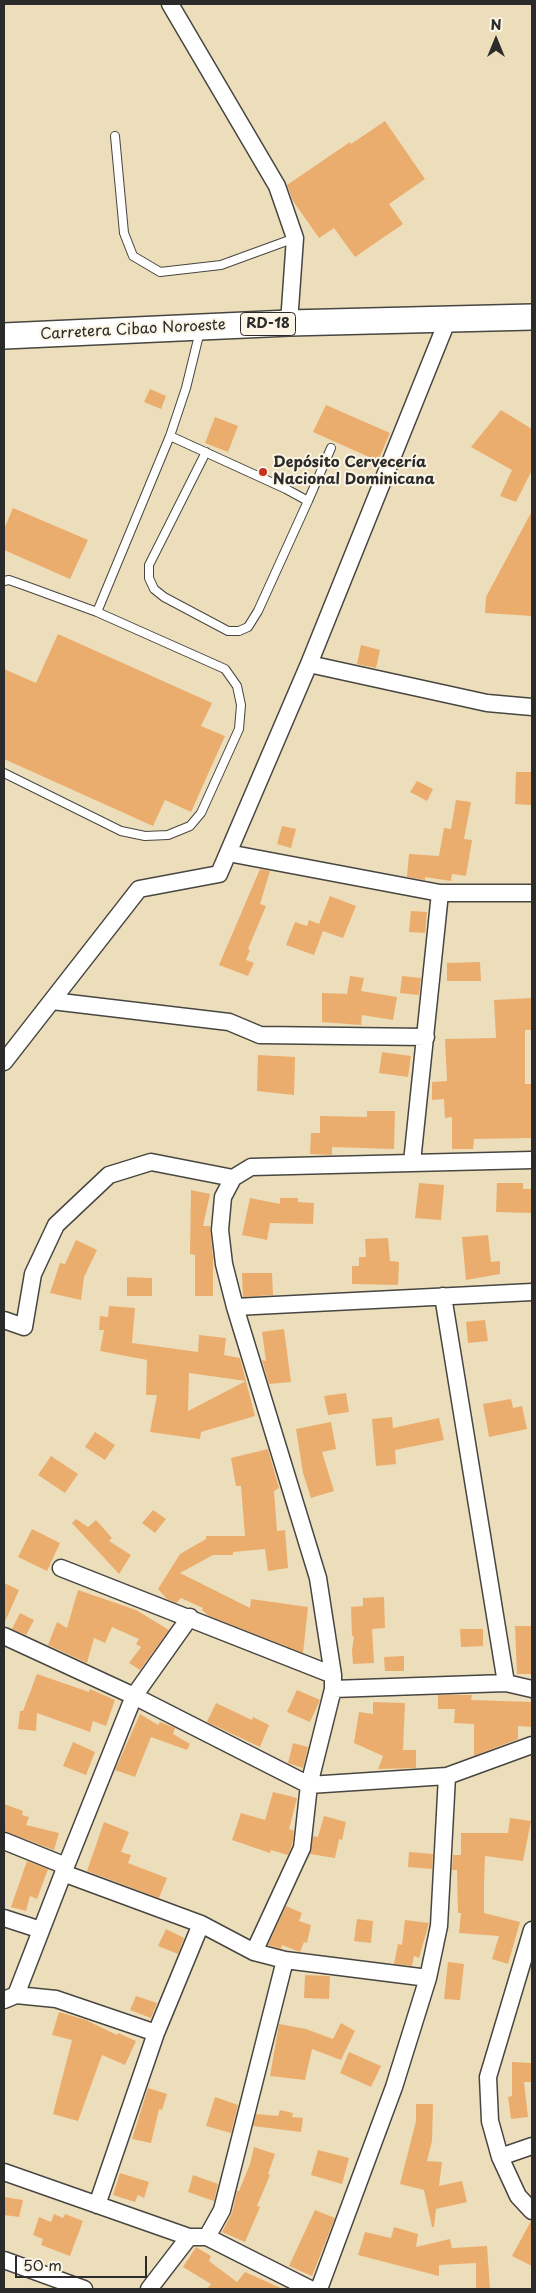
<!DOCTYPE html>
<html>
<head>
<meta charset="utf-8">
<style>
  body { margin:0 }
  #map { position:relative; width:536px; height:2293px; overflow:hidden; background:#ecdebb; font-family:"Playpen Sans",sans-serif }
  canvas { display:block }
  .frame { position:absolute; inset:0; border:5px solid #2b2b2b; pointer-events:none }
  .north { position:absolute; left:471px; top:15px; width:50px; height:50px; -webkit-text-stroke:4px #fcf5e5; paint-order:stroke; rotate:0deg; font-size:14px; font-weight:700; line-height:20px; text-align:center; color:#2b2b2b }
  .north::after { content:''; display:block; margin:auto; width:18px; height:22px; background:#2b2b2b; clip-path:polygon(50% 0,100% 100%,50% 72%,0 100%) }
  .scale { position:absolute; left:15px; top:2256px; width:132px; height:22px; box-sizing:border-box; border:2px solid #2b2b2b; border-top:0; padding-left:6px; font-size:15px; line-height:18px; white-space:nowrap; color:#2b2b2b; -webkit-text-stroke:4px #fcf5e5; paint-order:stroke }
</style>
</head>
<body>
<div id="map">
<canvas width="536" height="2293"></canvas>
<div class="frame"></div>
<div class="north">N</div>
<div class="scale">50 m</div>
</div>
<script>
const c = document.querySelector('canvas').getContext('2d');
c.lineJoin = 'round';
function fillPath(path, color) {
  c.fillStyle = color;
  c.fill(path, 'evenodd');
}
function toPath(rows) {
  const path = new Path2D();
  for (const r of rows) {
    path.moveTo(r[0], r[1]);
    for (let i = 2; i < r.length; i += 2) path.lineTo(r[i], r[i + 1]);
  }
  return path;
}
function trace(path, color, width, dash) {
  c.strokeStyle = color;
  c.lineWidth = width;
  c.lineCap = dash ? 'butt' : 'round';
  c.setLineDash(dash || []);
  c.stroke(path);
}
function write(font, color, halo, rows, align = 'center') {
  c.font = font + ' "Playpen Sans",sans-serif';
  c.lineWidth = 4;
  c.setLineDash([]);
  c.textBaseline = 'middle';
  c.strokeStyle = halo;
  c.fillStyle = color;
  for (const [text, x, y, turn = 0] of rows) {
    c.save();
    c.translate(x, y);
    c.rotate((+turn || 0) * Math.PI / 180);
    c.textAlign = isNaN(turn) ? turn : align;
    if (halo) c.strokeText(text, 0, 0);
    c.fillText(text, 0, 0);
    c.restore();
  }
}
const building = toPath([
  [385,121,425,179,389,204,403,224,355,257,334,228,319,238,293,201,287,185,350,142,351,144],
  [150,389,166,396,161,409,144,402],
  [326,405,390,433,378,461,313,432],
  [501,410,532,429,532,470,516,502,500,496,512,470,471,447],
  [215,417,238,426,228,452,205,443],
  [13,508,88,540,70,579,4,550,4,529],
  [532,511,532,616,485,613,486,597],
  [58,634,212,703,201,726,225,736,191,812,165,800,153,826,4,759,4,669,36,683],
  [361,645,380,650,376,668,357,664],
  [516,772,532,772,531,805,515,804],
  [417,781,433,789,427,801,410,792],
  [456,800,471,802,464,839,472,840,466,876,452,874,451,881,425,877,425,880,407,877,409,854,439,856,444,828,451,829],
  [282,826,296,829,291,848,277,844],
  [260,869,270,871,260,904,266,906,248,949,250,950,246,960,254,963,248,976,219,965],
  [330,896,356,906,343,938,323,931,314,955,286,945,295,922,307,926,309,920,319,924],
  [411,911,427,912,425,933,409,932],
  [480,962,481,981,447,981,447,963],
  [350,976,364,978,361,991,397,997,393,1020,362,1015,361,1025,322,1022,322,993,347,994],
  [402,976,421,978,419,995,400,993],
  [532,998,532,1030,525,1030,525,1084,532,1084,531,1138,474,1139,473,1149,452,1149,452,1117,445,1118,444,1099,432,1100,432,1082,447,1081,445,1039,496,1038,494,1000],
  [382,1052,411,1056,408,1077,379,1073],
  [258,1055,295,1057,294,1095,257,1091],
  [367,1111,395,1111,394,1149,332,1147,332,1155,310,1154,311,1133,320,1133,320,1116,367,1117],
  [419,1183,444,1185,441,1220,415,1218],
  [497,1183,523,1183,523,1189,532,1189,532,1213,496,1212],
  [191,1190,210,1194,203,1226,210,1226,213,1258,213,1296,195,1296,195,1255,190,1254],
  [250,1198,280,1204,280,1198,298,1198,298,1202,314,1203,313,1224,270,1223,267,1240,242,1235],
  [488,1235,491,1262,500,1261,500,1274,466,1280,462,1237],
  [388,1238,390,1261,399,1262,398,1285,352,1284,352,1266,359,1266,359,1257,366,1257,365,1239],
  [76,1240,97,1250,84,1277,81,1300,50,1293,60,1263,65,1264],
  [242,1273,272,1273,273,1295,243,1297],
  [127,1277,152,1278,152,1296,127,1296],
  [109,1306,135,1308,132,1343,198,1352,199,1335,226,1338,224,1355,240,1358,255,1416,201,1432,200,1439,150,1432,157,1395,146,1395,147,1360,100,1351,104,1330,99,1330,100,1316,108,1317],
  [189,1373,246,1381,188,1411],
  [485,1320,488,1341,468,1343,466,1322],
  [284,1329,291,1382,269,1384,262,1360,266,1361,262,1332],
  [346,1393,349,1412,328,1415,324,1396],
  [511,1399,513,1408,522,1406,527,1429,489,1437,483,1404],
  [392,1417,393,1428,439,1418,444,1440,395,1450,396,1464,376,1466,372,1419],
  [331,1422,336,1449,322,1452,334,1491,311,1498,303,1473,296,1429],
  [95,1432,115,1445,105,1460,85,1447],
  [268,1449,279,1488,274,1491,277,1531,285,1530,288,1568,268,1571,265,1549,233,1552,233,1555,213,1555,180,1573,250,1608,251,1599,308,1607,303,1653,209,1616,202,1610,203,1608,181,1598,176,1603,167,1599,158,1589,180,1554,206,1539,206,1536,245,1536,241,1486,236,1486,231,1458],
  [51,1456,78,1474,65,1493,38,1475],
  [153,1510,166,1519,155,1533,142,1523],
  [76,1519,88,1527,96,1520,112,1538,109,1541,131,1555,119,1574,72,1523],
  [32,1529,60,1543,47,1571,18,1557],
  [4,1583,19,1590,4,1624],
  [78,1590,136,1610,169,1630,140,1670,129,1663,141,1647,136,1644,139,1639,112,1627,105,1643,94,1638,87,1663,48,1645,57,1622,67,1628],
  [384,1597,385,1628,372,1629,374,1663,353,1664,352,1650,354,1636,352,1636,351,1607,363,1606,363,1598],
  [20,1613,34,1620,26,1635,12,1629],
  [515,1626,532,1626,531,1674,517,1674],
  [460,1629,483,1629,483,1646,461,1647],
  [404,1656,404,1671,385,1671,384,1657],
  [37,1674,89,1692,90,1689,115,1700,106,1726,93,1721,90,1732,37,1713,36,1731,18,1729,20,1711,23,1711],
  [297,1690,320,1700,310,1722,287,1712],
  [438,1695,472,1695,471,1700,532,1702,532,1727,518,1726,518,1739,474,1756,474,1724,454,1723,455,1709,438,1709],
  [373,1702,405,1703,403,1750,416,1750,416,1768,378,1769,383,1756,354,1743,359,1712,373,1714],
  [216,1703,252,1720,253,1717,269,1725,260,1747,207,1722],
  [140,1714,158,1725,160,1722,175,1728,173,1734,190,1744,187,1750,151,1737,135,1777,115,1770],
  [73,1742,95,1752,86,1775,63,1766],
  [293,1743,308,1747,303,1768,288,1763],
  [273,1792,297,1798,289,1829,294,1831,292,1845,288,1855,271,1850,270,1853,232,1840,241,1813,265,1820],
  [4,1804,23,1811,22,1815,29,1817,26,1825,59,1833,54,1850,4,1831],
  [324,1816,346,1822,342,1840,339,1839,335,1858,310,1854,313,1836,318,1837],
  [510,1818,531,1821,523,1861,485,1856,484,1886,484,1913,520,1922,508,1964,492,1959,499,1936,459,1933,461,1913,458,1913,457,1870,452,1870,453,1855,461,1855,461,1833,508,1833],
  [104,1822,129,1832,121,1852,131,1855,128,1863,167,1878,159,1898,87,1871],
  [409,1852,433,1854,432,1869,408,1867],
  [27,1861,48,1869,37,1899,30,1896,26,1911,11,1907],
  [286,1906,302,1913,299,1921,311,1925,307,1943,304,1942,300,1952,282,1945,281,1949,268,1945],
  [357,1919,373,1921,371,1943,354,1941],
  [405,1920,429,1923,419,1958,414,1956,412,1966,394,1964,398,1944,402,1945],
  [166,1929,184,1938,178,1954,158,1946],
  [448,1962,464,1964,460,2000,444,1999],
  [305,1975,330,1976,329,1999,304,1998],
  [136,1996,157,2003,151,2018,130,2010],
  [59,2012,86,2020,117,2035,118,2033,136,2041,125,2065,102,2055,78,2121,53,2114,72,2040,52,2035],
  [341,2023,355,2031,341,2060,312,2049,305,2080,270,2076,279,2024,306,2029,333,2039],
  [349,2052,381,2066,371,2087,340,2073],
  [512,2062,531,2063,531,2082,524,2082,528,2117,511,2119,508,2097,512,2096],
  [148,2088,167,2094,162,2110,159,2109,151,2143,132,2139],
  [215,2097,238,2105,231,2133,206,2126],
  [416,2104,433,2104,432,2141,427,2161,442,2162,439,2186,462,2181,467,2202,436,2209,434,2227,432,2227,424,2190,400,2184,416,2121],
  [280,2110,293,2113,292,2117,303,2118,301,2132,253,2126,256,2114,278,2116],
  [254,2147,275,2154,268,2174,270,2175,257,2206,260,2207,245,2242,222,2232,232,2213,237,2191,239,2191,250,2164],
  [318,2150,349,2158,342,2184,311,2175],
  [120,2173,149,2182,144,2198,138,2195,135,2202,113,2195],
  [193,2175,218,2184,214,2201,188,2192],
  [4,2197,23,2200,19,2217,4,2215],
  [315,2210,335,2218,312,2276,289,2266],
  [54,2214,63,2218,65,2214,83,2221,70,2256,41,2245,43,2239,33,2235,39,2217,51,2222],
  [531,2221,532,2221,532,2266,512,2256],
  [394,2227,418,2234,416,2247,450,2239,452,2248,487,2246,490,2289,476,2289,476,2263,439,2265,439,2276,358,2255,365,2232,391,2238],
  [196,2247,211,2256,209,2261,237,2282,245,2272,283,2289,207,2289,211,2284,183,2267]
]);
const service = toPath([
  [115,136,124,233,133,256,160,272,221,265,295,238],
  [170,436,286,489,308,501,258,611,248,627,239,631,228,631,164,597,154,589,149,578,149,565,206,452],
  [308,501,331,448],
  [4,581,9,580,26,586,97,612,225,669,237,686,241,705,239,729,201,813,190,826,168,835,145,836,121,831,4,773],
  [97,612,170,436,186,388,200,331]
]);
const minor = toPath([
  [170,4,277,186,295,238,289,323],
  [309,664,487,703,532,707],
  [228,853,440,893,532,893],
  [52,1001,229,1022,260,1035,426,1037],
  [4,1062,139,889,219,874,309,664,448,319],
  [412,1162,440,893],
  [443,1296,506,1683],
  [235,1307,532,1292],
  [4,1320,24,1327,33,1274,56,1225,109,1175,151,1162,233,1178],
  [61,1568,333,1675],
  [4,1636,134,1696,309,1785,447,1776,532,1745],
  [333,1689,506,1683,532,1689],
  [4,1841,66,1866,16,1995,4,2000],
  [66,1866,134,1696,190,1617],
  [63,1873,201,1924,254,1952,285,1960,428,1978],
  [4,1918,41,1930],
  [532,1930,488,2077,490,2121,500,2157,518,2196,532,2211],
  [254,1952,302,1848,309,1785,333,1689,333,1675,318,1578,235,1307,224,1264,220,1230,223,1197,233,1178,251,1167,532,1160],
  [16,1995,56,1999,156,2033],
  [500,2157,532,2146],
  [4,2172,189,2237,207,2237,310,2289],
  [97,2205,156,2033,201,1924],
  [207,2237,222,2210,285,1960],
  [4,2260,84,2289],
  [149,2289,189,2237],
  [319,2289,394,2087,428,1978,439,1926,447,1776]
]);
const primary = toPath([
  [4,336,289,323,532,317]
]);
const markers = [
  [263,472,5,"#c8321e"]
];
const shields = [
  [268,324,55]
];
const shieldNames = [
  ["RD-18",268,324]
];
const streetNames = [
  ["Carretera Cibao Noroeste",133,330,-3]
];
const poiNames = [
  ["Depósito Cervecería",273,463],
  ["Nacional Dominicana",273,480]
];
fillPath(building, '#ebad6d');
trace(service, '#484641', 10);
trace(minor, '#484641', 19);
trace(primary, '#484641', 28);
trace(service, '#fff', 8);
trace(minor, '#fff', 16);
trace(primary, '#fff', 25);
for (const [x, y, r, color] of markers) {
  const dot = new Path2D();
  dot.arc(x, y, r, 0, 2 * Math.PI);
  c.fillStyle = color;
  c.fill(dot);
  trace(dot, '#fcf5e5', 2);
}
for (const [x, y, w] of shields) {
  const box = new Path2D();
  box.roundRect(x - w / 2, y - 11.5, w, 23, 4);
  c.fillStyle = '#fcf5e5';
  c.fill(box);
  trace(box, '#2b2b2b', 1);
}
write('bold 14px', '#2b2b2b', null, shieldNames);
write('15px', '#2b2b2b', '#fcf5e5', streetNames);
write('bold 15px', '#2b2b2b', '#fcf5e5', poiNames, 'left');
</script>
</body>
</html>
